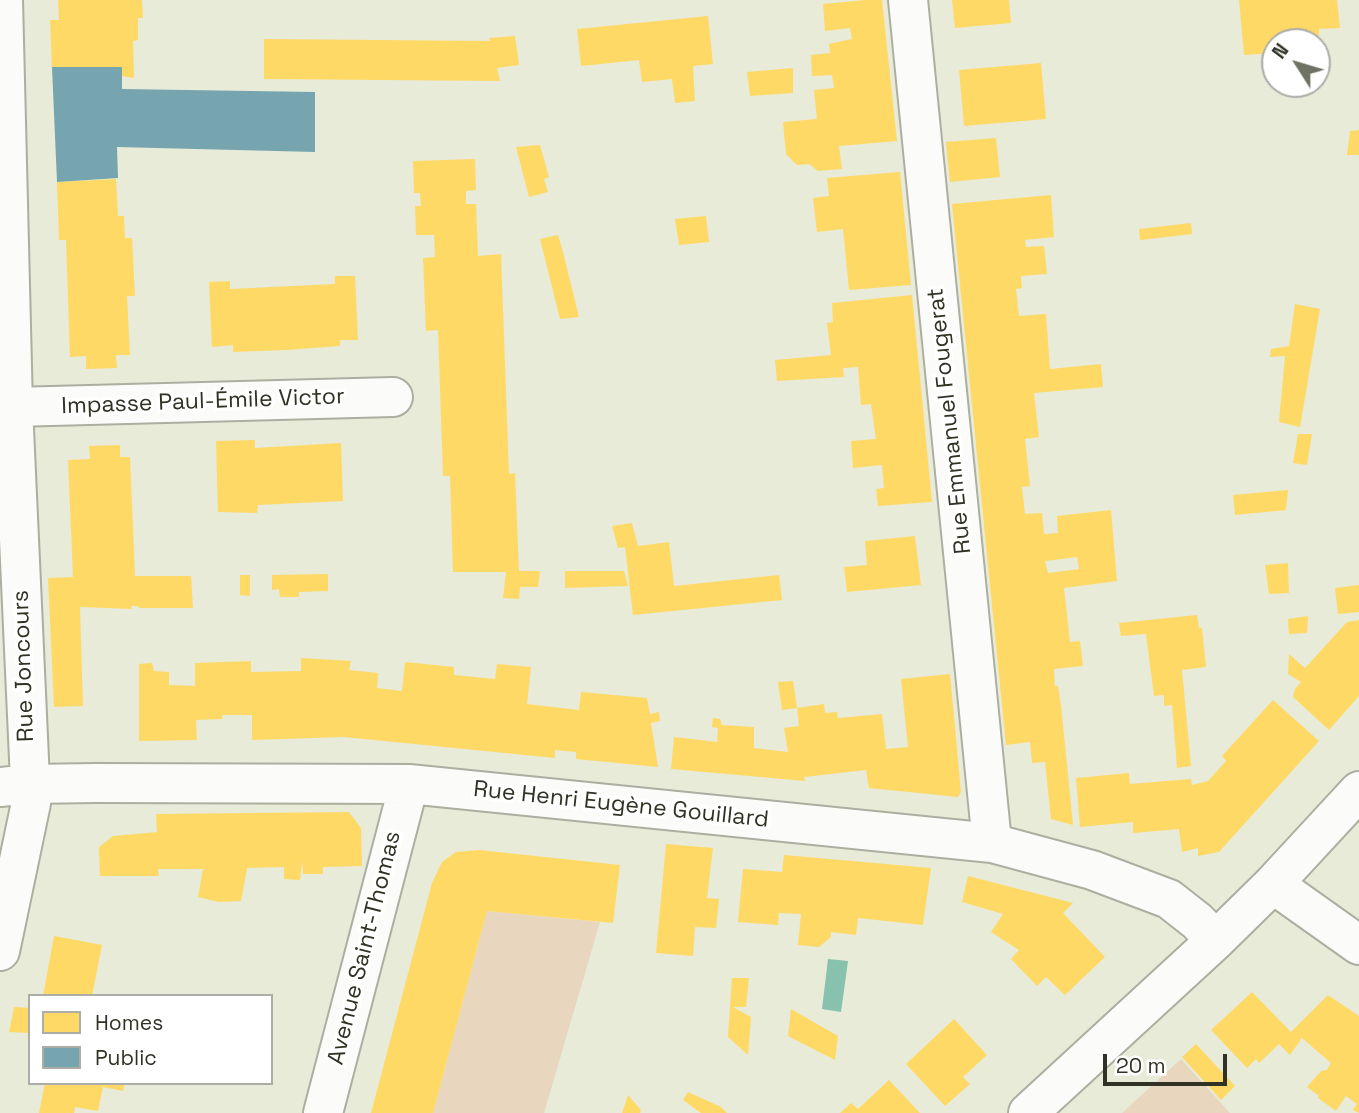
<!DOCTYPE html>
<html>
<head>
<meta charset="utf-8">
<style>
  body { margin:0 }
  #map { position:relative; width:1359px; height:1113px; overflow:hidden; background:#e7ebd8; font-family:"Space Grotesk",sans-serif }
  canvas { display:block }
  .legend { position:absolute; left:28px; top:994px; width:245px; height:91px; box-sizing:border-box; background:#fff; border:2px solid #acada7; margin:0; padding:9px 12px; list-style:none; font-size:21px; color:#2f3224 }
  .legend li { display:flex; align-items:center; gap:14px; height:35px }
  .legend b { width:35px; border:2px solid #acada7 }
  .north { position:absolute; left:1261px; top:28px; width:70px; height:70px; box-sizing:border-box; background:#fff; border:2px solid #acada7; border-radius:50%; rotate:307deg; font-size:19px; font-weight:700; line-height:28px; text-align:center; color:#2f3224 }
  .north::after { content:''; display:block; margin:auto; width:24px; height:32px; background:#6f7363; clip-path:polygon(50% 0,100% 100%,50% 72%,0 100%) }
  .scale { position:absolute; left:1103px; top:1054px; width:124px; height:32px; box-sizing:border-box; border:4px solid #2f3224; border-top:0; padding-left:9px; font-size:21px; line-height:24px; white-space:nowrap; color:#2f3224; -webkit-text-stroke:5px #fff; paint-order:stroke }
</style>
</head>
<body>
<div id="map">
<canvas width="1359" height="1113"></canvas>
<ul class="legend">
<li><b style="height:19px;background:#ffd966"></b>Homes</li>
<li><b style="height:19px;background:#76a5af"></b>Public</li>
</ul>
<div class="north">N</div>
<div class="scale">20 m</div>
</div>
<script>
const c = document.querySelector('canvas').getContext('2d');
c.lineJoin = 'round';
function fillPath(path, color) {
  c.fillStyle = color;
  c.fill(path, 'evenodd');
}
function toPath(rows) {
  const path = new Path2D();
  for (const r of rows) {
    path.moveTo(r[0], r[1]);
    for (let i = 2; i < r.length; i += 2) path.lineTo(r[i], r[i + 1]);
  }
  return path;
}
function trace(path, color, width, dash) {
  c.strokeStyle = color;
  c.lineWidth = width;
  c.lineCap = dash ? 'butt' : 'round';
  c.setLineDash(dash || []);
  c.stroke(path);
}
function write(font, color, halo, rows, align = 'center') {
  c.font = font + ' "Space Grotesk",sans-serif';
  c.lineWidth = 7;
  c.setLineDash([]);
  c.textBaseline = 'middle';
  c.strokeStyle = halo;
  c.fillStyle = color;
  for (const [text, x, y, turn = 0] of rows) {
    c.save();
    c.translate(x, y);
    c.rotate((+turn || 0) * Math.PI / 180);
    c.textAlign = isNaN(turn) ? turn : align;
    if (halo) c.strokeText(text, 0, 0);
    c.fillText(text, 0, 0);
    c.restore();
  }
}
const green = toPath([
  [487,911,600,922,544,1113,433,1113],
  [1181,1059,1230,1113,1122,1113]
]);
const water = toPath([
  [828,959,848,961,841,1012,822,1009]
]);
const homes = toPath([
  [58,0,142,0,143,18,138,18,138,40,133,41,134,78,122,76,122,67,52,67,50,20,59,20],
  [866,0,882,0,897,141,839,146,842,169,818,171,809,164,797,165,786,154,783,122,817,119,814,90,834,88,832,75,812,76,811,55,830,53,829,44,852,39,850,28,825,31,823,4],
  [952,0,1009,0,1011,23,955,28],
  [1239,0,1337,0,1340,28,1319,29,1319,35,1295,38,1294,32,1290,33,1290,42,1275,42,1275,53,1244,55],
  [708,16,713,64,693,66,695,101,675,103,672,79,642,82,639,60,581,66,577,29],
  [515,36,519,65,497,68,500,81,264,79,264,39,490,41,489,38],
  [1041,63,1046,119,964,126,959,70],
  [793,68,793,93,750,96,747,72],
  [1359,130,1359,155,1347,155,1350,131],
  [996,138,1000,177,950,182,946,142],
  [540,145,549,177,544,179,548,192,529,197,516,147],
  [475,159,476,190,466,191,466,204,476,204,478,256,501,254,509,474,515,473,519,571,540,571,538,587,520,587,519,599,503,598,506,572,453,572,450,476,443,476,438,330,426,331,423,258,435,257,434,235,416,235,415,206,421,206,420,193,414,193,413,161],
  [900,172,911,285,849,290,843,229,817,232,813,198,829,196,827,178],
  [116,179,118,216,124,216,125,238,132,238,135,296,127,296,130,355,116,355,117,368,86,369,86,356,70,357,66,240,59,240,57,182],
  [1051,195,1054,237,1025,240,1026,247,1044,246,1047,274,1021,276,1022,288,1016,289,1019,316,1046,314,1050,369,1101,364,1103,387,1034,393,1039,437,1025,439,1030,486,1022,487,1025,514,1042,513,1044,534,1058,533,1057,516,1111,510,1117,581,1064,588,1070,642,1080,641,1083,666,1054,669,1055,686,1058,686,1061,705,1073,825,1051,819,1045,762,1032,763,1030,742,1006,745,952,204],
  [1077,557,1079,569,1048,573,1045,561],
  [706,216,709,242,679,245,675,219],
  [1191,223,1192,234,1140,240,1139,229],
  [558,235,564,256,579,317,560,319,540,239],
  [335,276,355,276,358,340,340,340,340,346,286,350,233,352,233,345,212,347,209,282,230,281,230,289,335,284],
  [912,295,932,502,878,506,876,489,884,488,882,465,853,468,851,441,876,439,871,404,861,405,858,367,843,368,844,377,777,381,775,360,831,355,827,323,833,322,832,303],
  [1295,304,1320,309,1300,427,1279,422,1285,356,1270,357,1271,349,1289,346],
  [1298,434,1312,434,1307,465,1293,463],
  [255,440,255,448,341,443,343,501,258,505,257,513,218,512,216,441],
  [120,445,120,457,130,457,135,576,191,576,193,608,139,608,138,606,131,606,132,609,80,607,83,706,54,707,48,578,73,577,68,460,90,459,89,446],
  [1288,490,1286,510,1235,515,1233,495],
  [632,523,638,546,669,542,674,586,779,575,782,600,633,615,625,547,618,548,612,526],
  [915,536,921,585,847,592,844,567,867,565,865,541],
  [1288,563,1289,593,1269,594,1265,565],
  [565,571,624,571,628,586,565,588],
  [328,574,328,591,299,592,299,597,280,597,279,589,272,590,272,575],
  [240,575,250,575,250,596,240,595],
  [1359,585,1359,612,1338,614,1335,588],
  [1197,615,1199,628,1202,628,1206,667,1182,670,1191,766,1177,768,1172,705,1164,706,1164,695,1154,696,1146,634,1121,636,1119,623],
  [1308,616,1307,633,1289,634,1288,619],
  [1359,620,1359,696,1329,730,1293,697,1295,689,1301,682,1288,674,1289,654,1305,668,1347,622],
  [301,658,351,661,349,670,378,673,377,688,402,691,405,662,454,667,454,675,495,679,497,664,531,667,527,704,579,710,581,692,647,698,650,714,659,712,660,721,651,723,658,767,576,759,576,752,555,750,555,758,344,737,252,740,252,715,222,715,223,719,196,720,197,740,139,741,139,664,152,663,154,671,169,672,169,685,195,686,195,663,251,661,251,672,301,671],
  [950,674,961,792,958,797,869,788,866,770,804,777,805,781,671,769,674,737,717,742,718,728,712,727,713,718,720,719,722,725,754,727,754,748,788,752,784,728,799,726,797,708,824,704,825,713,837,712,838,718,882,714,886,749,908,747,901,679],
  [793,681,797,708,782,710,778,682],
  [1273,700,1319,741,1219,852,1198,856,1198,848,1182,852,1179,829,1133,833,1133,822,1080,827,1076,778,1129,773,1130,784,1191,779,1192,785,1208,781,1226,761,1222,756],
  [349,812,361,828,362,866,323,867,323,874,303,874,302,861,300,880,284,879,284,867,247,868,241,901,219,902,198,897,203,869,158,869,159,876,100,876,99,847,113,836,157,832,156,814],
  [666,844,713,848,707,898,719,899,716,928,695,927,693,956,656,953],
  [479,850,620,865,613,923,487,911,433,1113,371,1113,432,883,442,862,456,852],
  [784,855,931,868,923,925,858,918,856,935,831,932,831,937,819,947,798,945,801,914,779,913,778,925,738,922,743,869,782,872],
  [968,876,1073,903,1063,913,1105,957,1065,995,1046,977,1037,986,1011,959,1019,950,991,932,1003,914,962,902],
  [54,936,102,945,92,996,43,996],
  [732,978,749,978,746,1007,733,1007,751,1017,748,1055,728,1037],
  [1252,992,1291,1032,1328,995,1359,1016,1359,1113,1353,1110,1357,1104,1346,1096,1336,1111,1318,1098,1319,1096,1307,1087,1321,1071,1327,1070,1331,1063,1302,1038,1290,1055,1279,1044,1259,1063,1256,1059,1247,1068,1211,1030],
  [14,1007,30,1008,30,1033,9,1032],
  [791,1009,838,1036,835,1060,788,1036],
  [954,1019,987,1055,963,1077,970,1084,945,1106,906,1064],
  [1196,1044,1235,1086,1221,1100,1182,1057],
  [889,1080,920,1113,840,1113,851,1103,858,1109],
  [45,1083,125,1083,123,1091,103,1087,98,1111,75,1107,74,1113,39,1113],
  [688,1092,721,1107,727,1113,701,1113,683,1100],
  [628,1095,641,1110,640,1113,622,1113]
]);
const public = toPath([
  [52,67,122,67,122,89,315,92,315,152,117,147,118,178,57,182]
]);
const minor = toPath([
  [908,0,992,843],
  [13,407,393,397],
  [0,787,29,784,96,783,409,784,992,843,1092,870,1169,899,1197,921,1216,940],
  [1273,884,1359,945],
  [0,951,31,803,13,407,3,0],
  [323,1113,409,784],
  [1028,1113,1216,940,1273,884,1359,791]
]);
const streetNames = [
  ["Impasse Paul-Émile Victor",203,402,-2],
  ["Rue Emmanuel Fougerat",950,421,-96],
  ["Rue Joncours",24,666,-92],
  ["Rue Henri Eugène Gouillard",621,805,6],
  ["Avenue Saint-Thomas",365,948,-76]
];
fillPath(green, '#e8d6bf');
fillPath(water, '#88c2ae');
fillPath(homes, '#ffd966');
fillPath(public, '#76a5af');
trace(minor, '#acaea0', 42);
trace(minor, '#fbfcf9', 38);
write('23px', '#2f3224', '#fff', streetNames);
</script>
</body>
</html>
